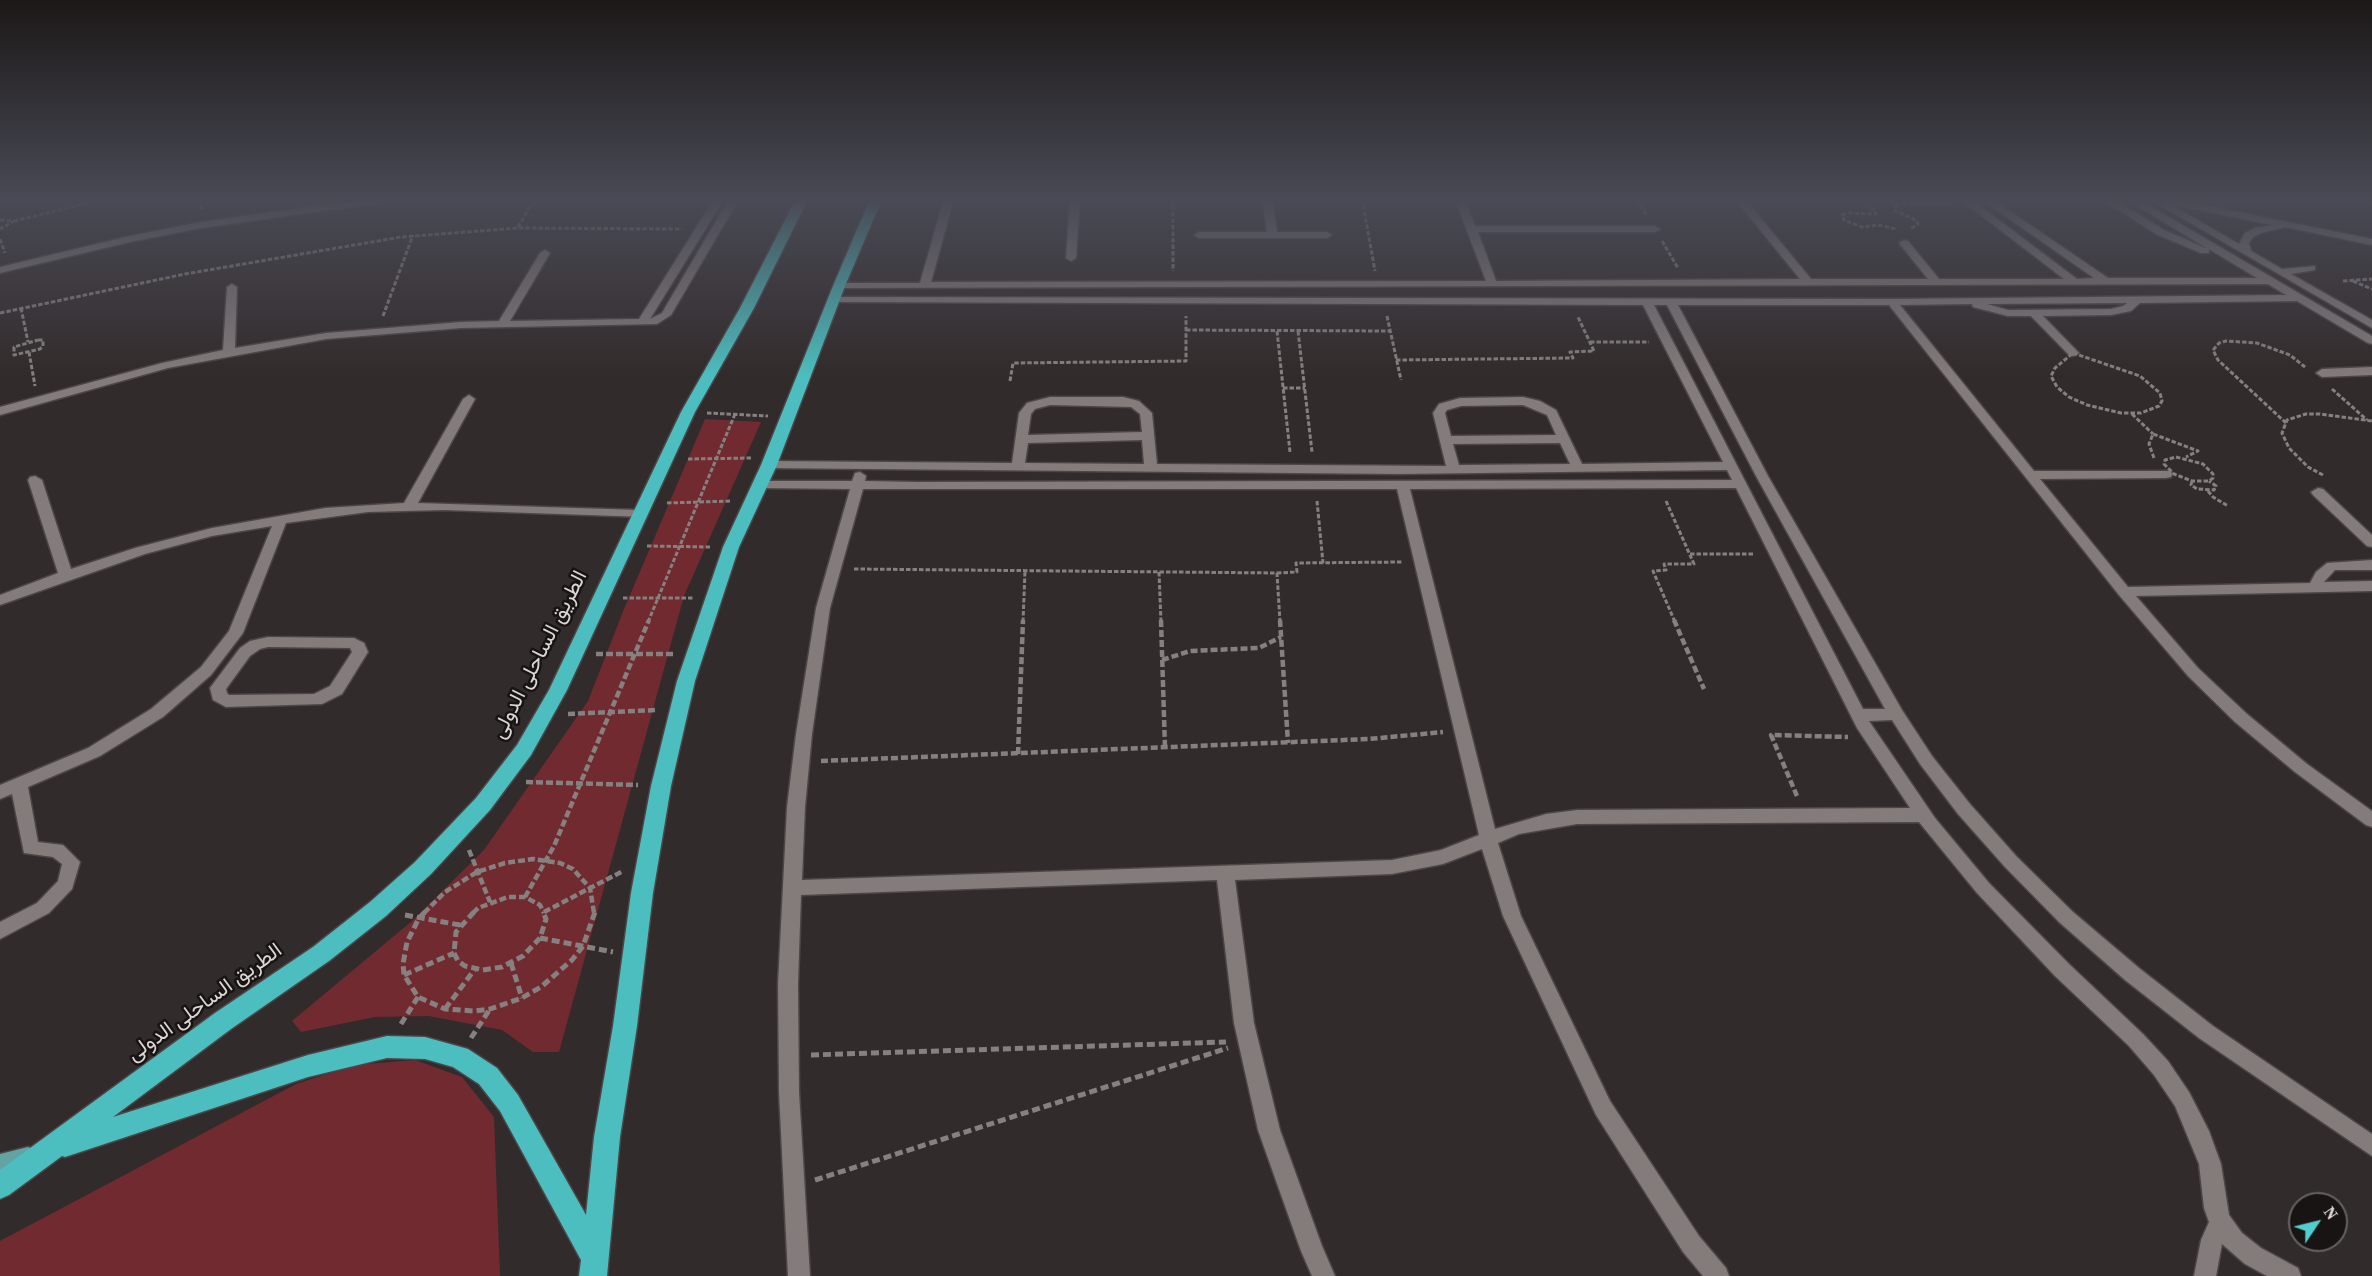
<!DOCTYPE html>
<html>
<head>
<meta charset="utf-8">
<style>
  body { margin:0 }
  #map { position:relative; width:2372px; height:1276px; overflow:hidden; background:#322b2b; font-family:"Source Serif 4",serif }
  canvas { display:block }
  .north { position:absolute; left:2288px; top:1192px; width:60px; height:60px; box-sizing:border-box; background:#181414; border:2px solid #666262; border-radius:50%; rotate:55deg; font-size:16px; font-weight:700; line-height:24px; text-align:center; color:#dcd6d6 }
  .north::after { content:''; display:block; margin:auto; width:21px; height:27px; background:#52cdce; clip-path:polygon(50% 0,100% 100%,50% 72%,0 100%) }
</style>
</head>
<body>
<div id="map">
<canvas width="2372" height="1276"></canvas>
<div class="north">N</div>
</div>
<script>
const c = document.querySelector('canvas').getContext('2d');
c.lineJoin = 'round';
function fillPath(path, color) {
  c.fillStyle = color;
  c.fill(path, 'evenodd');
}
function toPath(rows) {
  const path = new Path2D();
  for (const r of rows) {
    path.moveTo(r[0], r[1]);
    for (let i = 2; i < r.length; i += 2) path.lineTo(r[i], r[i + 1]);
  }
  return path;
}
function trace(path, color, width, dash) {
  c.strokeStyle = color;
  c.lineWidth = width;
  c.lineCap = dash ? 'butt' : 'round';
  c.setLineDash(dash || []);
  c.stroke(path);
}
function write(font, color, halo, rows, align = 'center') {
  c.font = font + ' "Source Serif 4",Vazirmatn,serif';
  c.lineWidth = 5;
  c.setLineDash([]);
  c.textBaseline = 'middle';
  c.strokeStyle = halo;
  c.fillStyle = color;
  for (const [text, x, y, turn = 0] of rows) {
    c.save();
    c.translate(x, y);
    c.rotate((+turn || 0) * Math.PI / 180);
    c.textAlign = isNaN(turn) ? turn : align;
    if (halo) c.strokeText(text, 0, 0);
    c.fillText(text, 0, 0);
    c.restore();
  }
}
const green = toPath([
  [705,419,761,422,684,596,559,1052,533,1052,502,1030,429,1016,375,1017,301,1032,292,1021,412,921,484,850,588,701,624,609],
  [415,1060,462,1077,494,1117,500,1276,0,1276,0,1241,296,1084,355,1065]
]);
const pathFar2 = toPath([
  [201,199,201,210],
  [1173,199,1173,271],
  [1362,199,1375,271],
  [1637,199,1646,214],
  [1868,199,1865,205,1875,210,1876,214,1847,213,1842,215,1844,220,1862,227,1878,225,1897,229],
  [1883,199,1895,204,1897,209,1895,211,1916,220,1918,224,1910,229],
  [1896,204,1952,203],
  [0,220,14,221,0,229],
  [14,221,105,199],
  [518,227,535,199],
  [0,239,5,253],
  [1662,241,1678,268],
  [2343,281,2372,279],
  [2353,281,2372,289],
  [21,308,28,342],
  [0,313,185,274,401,237,518,228,682,229],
  [383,316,413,235],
  [1387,316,1401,380],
  [1186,330,1391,331],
  [1277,331,1290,452],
  [1298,331,1312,452],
  [38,340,43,340,43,346,40,349,14,355,14,347,38,340],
  [1590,342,1649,342],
  [29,352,35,386],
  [2073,353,2140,376,2160,393,2162,401,2159,406,2141,413,2121,413,2087,405,2069,397,2057,387,2051,376,2055,368,2073,353],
  [1396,360,1573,358,1570,352,1594,351,1578,317],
  [1010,381,1013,363,1186,361,1186,316],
  [1283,388,1305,388],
  [2332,389,2367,420],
  [707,413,768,416],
  [2132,414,2153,434],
  [2286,423,2218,360,2213,350,2219,343,2226,341,2257,343,2290,355,2305,367],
  [2176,457,2203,464,2213,474,2213,478,2209,481,2192,481,2174,474,2164,464,2165,460,2176,457],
  [2154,458,2149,444,2153,434,2198,451,2186,457],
  [688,459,752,458],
  [2323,475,2308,467,2289,448,2282,433,2287,420,2306,414,2320,414,2372,421],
  [2192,481,2191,485,2197,489,2214,490,2216,486,2209,481],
  [2208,491,2213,497,2228,506],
  [1317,501,1323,563],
  [1666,501,1694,564,1664,564,1666,570,1653,571,1675,622],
  [667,503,731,501],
  [647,546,711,547],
  [1690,554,1755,554],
  [854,569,1277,573,1280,622],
  [1159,572,1161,622],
  [1277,573,1297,572,1296,563,1402,562],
  [623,598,693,598],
  [648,622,735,414],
  [1023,622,1025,571]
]);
const pathFar1 = toPath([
  [1161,620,1165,748],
  [1280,620,1288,743],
  [1674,620,1704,689],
  [596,654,673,654],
  [1162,660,1190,651,1259,648,1281,637],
  [568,714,657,710],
  [1018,754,1023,620],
  [821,761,1369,739,1443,732],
  [526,782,638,785],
  [1797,796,1771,735,1848,737],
  [469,850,490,902],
  [525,897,554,846,649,620],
  [544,912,623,871],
  [424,913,445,892,477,872,505,863,533,859,560,863,573,869,590,888,594,913],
  [473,913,478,908,508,897,525,897,540,905,544,913]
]);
const path = toPath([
  [425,912,419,918,407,942,403,964,404,975,418,997,445,1009,474,1011,490,1009,522,998,541,987,572,960,583,946,595,912],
  [474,912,456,932,454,953,458,961,465,966,483,970,502,967,523,956,540,938,546,919,543,912],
  [405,915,460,925],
  [540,938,613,952],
  [511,963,522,998],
  [404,975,454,953],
  [445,1009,475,969],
  [401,1024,418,997],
  [471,1038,490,1009],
  [811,1055,1226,1042],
  [815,1180,1228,1048]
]);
const minor = toPath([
  [364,199,390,199,385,202,201,228,130,242,0,273,0,267,130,236,201,222,364,199],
  [714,199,724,199,650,319,662,313,729,199,739,199,671,315,657,324,461,328,326,339,168,368,0,415,0,407,162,363,223,350,227,287,232,284,237,287,235,348,326,333,461,322,499,321,540,253,545,250,550,253,510,321,639,319,714,199],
  [944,199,954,199,931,282,1486,281,1455,199,1465,199,1475,226,1655,226,1660,229,1655,232,1478,232,1496,281,1800,279,1735,199,1745,199,1811,279,1928,279,1899,243,1904,240,1908,241,1939,279,2064,279,1960,199,1971,199,2077,279,2094,278,1981,199,1992,199,2108,278,2257,278,2209,249,2209,253,2201,253,2156,234,2102,199,2114,199,2164,230,2208,249,2126,199,2138,199,2372,336,2372,344,2368,343,2297,301,2140,303,2131,311,2111,315,2043,316,2077,351,2079,353,2073,356,2069,355,2031,316,2008,316,1973,307,1972,304,1900,305,2034,471,2171,471,2172,474,2171,477,2166,478,2040,479,2128,587,2310,583,2316,572,2327,563,2372,560,2372,570,2335,570,2324,582,2372,581,2372,591,2136,596,2198,668,2247,714,2307,764,2372,811,2372,827,2366,825,2295,772,2235,722,2188,676,2119,595,1889,305,1678,305,1768,476,1902,710,1932,756,1970,804,2017,857,2073,912,2139,968,2213,1026,2372,1134,2372,1156,2199,1038,2125,980,2059,922,2005,867,1958,814,1920,764,1892,720,1869,721,1935,818,1989,883,2069,964,2143,1034,2168,1061,2189,1092,2209,1131,2221,1164,2229,1215,2242,1233,2261,1248,2298,1268,2301,1276,2267,1276,2245,1264,2222,1244,2216,1276,2194,1276,2201,1240,2209,1222,2204,1208,2199,1164,2175,1106,2154,1075,2129,1046,2055,976,1977,893,1919,822,1577,824,1519,834,1498,843,1521,916,1610,1101,1699,1236,1726,1268,1729,1276,1703,1276,1683,1252,1596,1115,1503,916,1482,849,1443,864,1392,874,1235,880,1254,1023,1280,1130,1322,1246,1335,1276,1312,1276,1301,1251,1258,1130,1234,1023,1217,880,801,895,798,984,799,1092,810,1276,788,1276,779,1092,778,984,787,807,796,734,816,608,850,489,760,488,755,487,753,484,755,481,852,481,855,473,860,472,866,476,865,481,917,482,1732,480,1727,470,1398,474,764,468,763,465,769,461,1012,463,1019,413,1027,403,1050,397,1123,397,1139,401,1152,413,1157,464,1446,466,1433,413,1439,404,1460,398,1523,397,1540,401,1556,410,1582,464,1723,462,1643,305,834,302,829,299,830,297,1892,299,2286,295,2268,284,835,288,835,284,839,283,920,283,944,199],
  [2127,303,2123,306,2111,309,2008,310,1987,304,2127,303],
  [1654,305,1667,305,1756,476,1885,709,1863,709,1654,305],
  [1050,405,1131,407,1140,414,1142,432,1028,435,1031,414,1035,409,1050,405],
  [1523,405,1547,415,1556,435,1451,436,1445,413,1447,410,1461,406,1523,405],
  [1142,440,1144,464,1025,463,1028,443,1142,440],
  [1560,443,1570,464,1459,465,1453,444,1560,443],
  [1736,488,1857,728,1910,808,1577,810,1546,814,1495,829,1410,489,1736,488],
  [863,489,1397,489,1479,835,1441,850,1392,860,802,880,805,807,812,734,830,608,863,489],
  [1070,199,1080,199,1076,258,1071,261,1066,258,1070,199],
  [1262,199,1272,199,1277,232,1327,232,1332,235,1327,238,1199,238,1194,235,1199,232,1267,232,1262,199],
  [2149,199,2173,199,2372,239,2372,245,2285,227,2261,233,2253,237,2249,243,2251,251,2282,269,2315,266,2315,270,2291,274,2372,320,2372,328,2149,199],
  [2170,204,2273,225,2255,228,2245,233,2239,244,2170,204],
  [2372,367,2372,375,2322,377,2316,373,2322,369,2372,367],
  [469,395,475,399,418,503,640,510,645,511,647,514,645,517,444,510,368,512,286,523,243,633,211,675,163,717,100,756,28,787,38,842,63,845,80,862,72,889,49,913,0,939,0,922,37,903,58,881,62,864,53,857,24,853,12,794,0,799,0,785,88,748,151,709,201,667,229,631,272,526,212,536,145,554,0,605,0,595,58,573,28,480,30,477,35,476,42,480,71,569,135,548,212,528,325,508,404,503,463,399,469,395],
  [2318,488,2323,489,2372,535,2372,547,2367,546,2313,495,2311,492,2318,488],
  [268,637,354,638,364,643,368,652,342,694,322,704,226,707,213,700,210,688,240,648,250,641,268,637],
  [268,647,350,648,352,652,330,686,314,694,229,695,227,693,226,689,250,656,260,649,268,647]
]);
const major = toPath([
  [28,1147,36,1150,39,1157,36,1164,0,1176,0,1154,28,1147]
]);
const highway = toPath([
  [796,199,808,199,754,308,695,412,567,690,531,755,490,810,431,874,386,916,329,961,231,1029,113,1117,308,1055,387,1036,425,1037,468,1049,497,1068,518,1095,586,1215,594,1137,613,1026,631,893,651,786,677,681,723,547,761,465,833,286,870,199,882,199,845,286,777,465,739,547,695,681,671,786,653,893,637,1026,620,1137,607,1276,579,1276,581,1260,500,1111,479,1084,453,1067,425,1059,387,1058,308,1077,65,1157,62,1156,9,1195,0,1199,0,1170,215,1013,313,947,370,902,415,862,476,798,517,745,549,690,681,412,740,308,796,199]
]);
const streetNames = [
  ["الطريق الساحلى الدولى",540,655,-63],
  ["الطريق الساحلى الدولى",205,1003,-36]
];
fillPath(green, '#712a30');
trace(minor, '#4c4646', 3);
trace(major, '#4c4646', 3);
trace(highway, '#4c4646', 3);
trace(pathFar2, '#868080', 3, [4.5, 2]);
trace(pathFar1, '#868080', 4.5, [7, 3]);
trace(path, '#868080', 5, [8, 4]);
fillPath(minor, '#847b7b');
fillPath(major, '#62a3a4');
fillPath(highway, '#4cbebf');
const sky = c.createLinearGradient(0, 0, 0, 378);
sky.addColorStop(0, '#1c1818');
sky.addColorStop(0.53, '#494a55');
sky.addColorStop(1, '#494a5500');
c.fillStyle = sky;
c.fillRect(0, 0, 2372, 378);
write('21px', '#dcd6d6', '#181414', streetNames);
</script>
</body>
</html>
